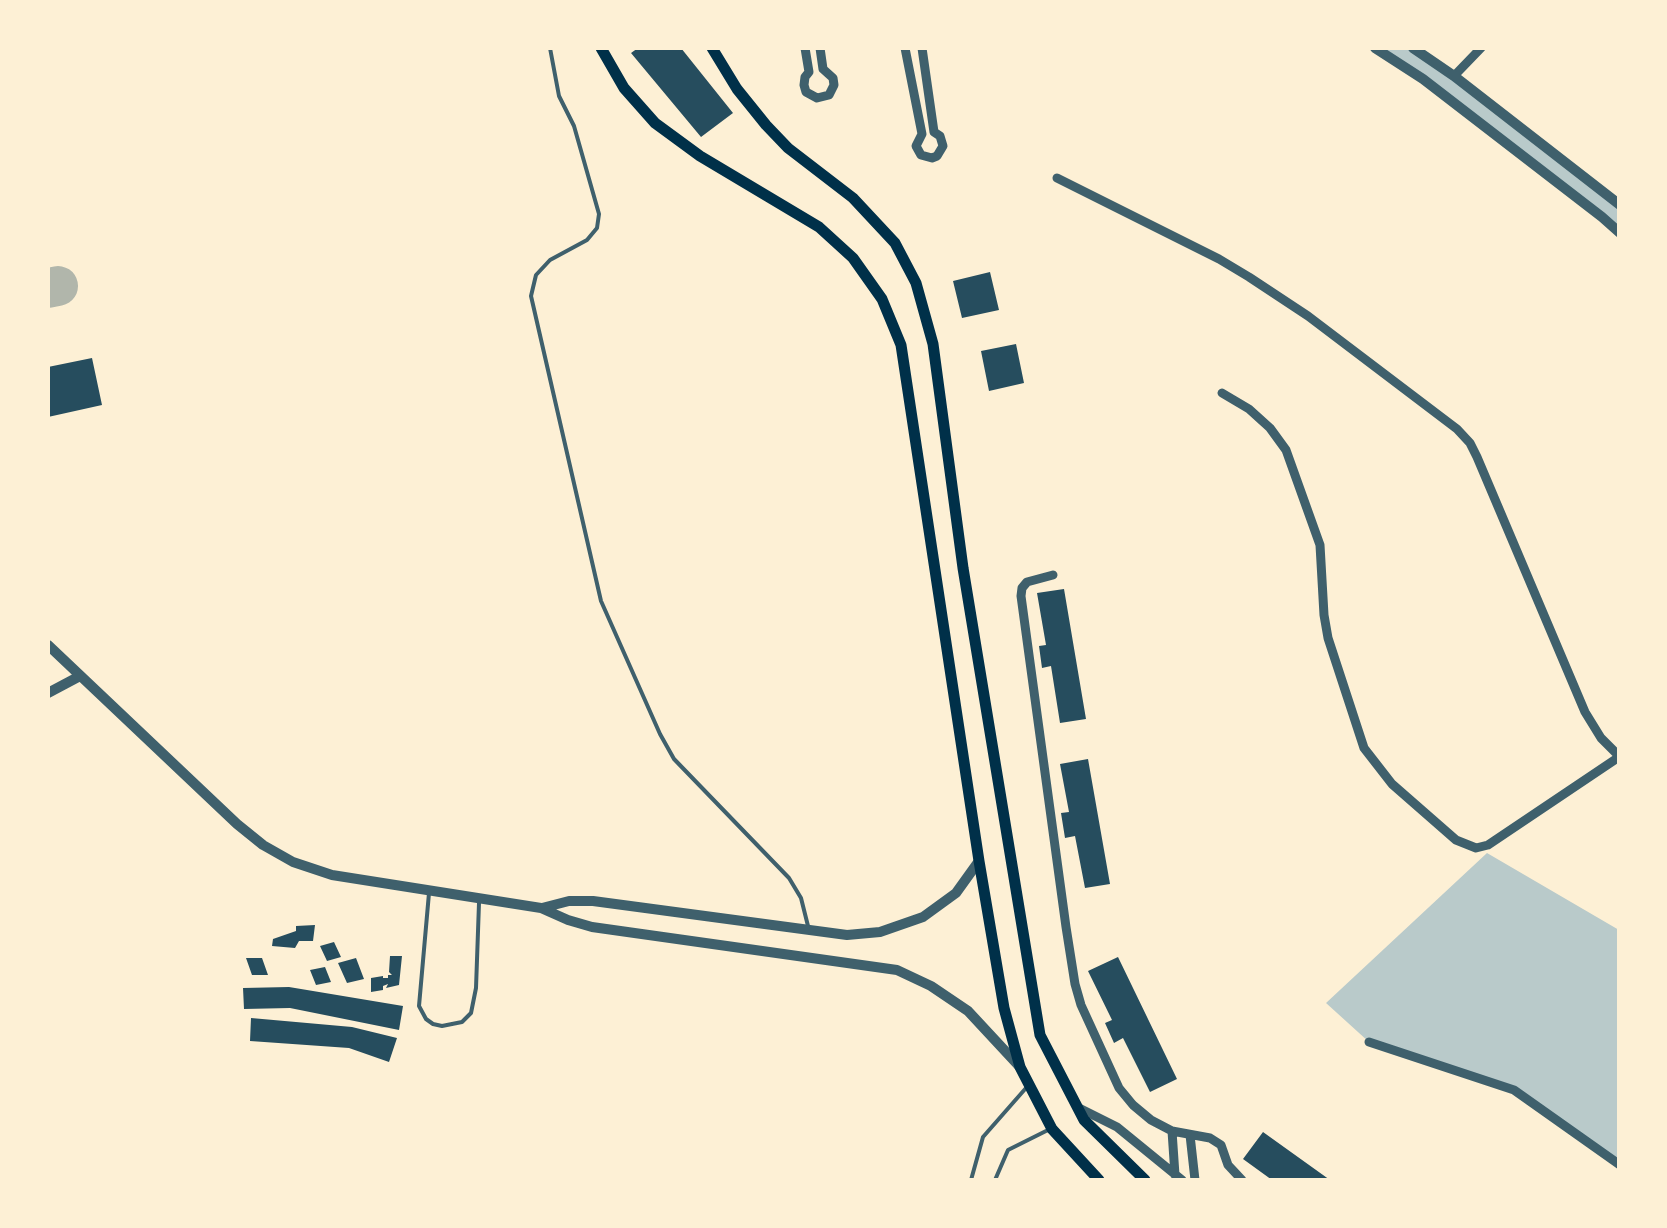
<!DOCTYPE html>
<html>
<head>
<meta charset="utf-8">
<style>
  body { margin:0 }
  #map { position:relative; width:1667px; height:1228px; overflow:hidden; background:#fdf0d5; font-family:Ubuntu,sans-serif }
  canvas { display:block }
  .frame { position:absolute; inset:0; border:50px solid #fdf0d5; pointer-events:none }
</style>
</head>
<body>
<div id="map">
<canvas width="1667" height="1228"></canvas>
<div class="frame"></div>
</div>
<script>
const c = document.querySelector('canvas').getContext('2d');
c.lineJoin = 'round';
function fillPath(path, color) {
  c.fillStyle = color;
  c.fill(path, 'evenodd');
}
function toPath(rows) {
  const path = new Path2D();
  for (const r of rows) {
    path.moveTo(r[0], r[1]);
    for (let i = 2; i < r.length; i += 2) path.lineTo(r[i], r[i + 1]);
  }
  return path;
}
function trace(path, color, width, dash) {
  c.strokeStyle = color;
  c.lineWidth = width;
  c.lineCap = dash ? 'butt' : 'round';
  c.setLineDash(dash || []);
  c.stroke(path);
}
const green = toPath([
  [1375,48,1413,48,1619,205,1619,233],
  [1487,853,1619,930,1619,1165,1514,1090,1369,1042,1326,1003]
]);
const taxiway = toPath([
  [48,288,58,286]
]);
const building = toPath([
  [638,48,681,48,733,113,701,137,631,53],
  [990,272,999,310,962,318,953,281],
  [1016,344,1024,383,989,391,981,351],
  [92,358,102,405,48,417,48,367],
  [1064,589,1086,719,1060,723,1051,666,1042,668,1039,646,1046,645,1037,593],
  [1088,759,1110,884,1085,888,1075,836,1065,838,1061,813,1069,812,1060,764],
  [315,925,313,941,299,941,295,948,272,946,273,939,296,931,296,926],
  [334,942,341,957,327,961,320,946],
  [390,956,402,956,399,985,386,988,388,984,383,986,383,990,371,992,371,978,383,976,383,978,388,978,388,975,392,975,389,972],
  [1118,957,1177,1079,1150,1092,1123,1038,1114,1043,1105,1023,1112,1020,1088,971],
  [246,958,262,958,268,975,252,975],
  [356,958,364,979,347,983,338,963],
  [325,967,331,982,316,985,310,970],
  [289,987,403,1006,399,1030,290,1008,244,1009,243,988],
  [251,1018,352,1027,397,1038,389,1062,349,1048,250,1041],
  [1263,1132,1330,1180,1272,1180,1243,1159]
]);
const service = toPath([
  [550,48,559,96,574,126,599,214,597,228,587,240,550,260,536,275,531,296,601,601,660,734,674,759,789,878,801,898,808,926],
  [429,893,419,1006,426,1019,433,1024,442,1026,462,1022,471,1013,476,988,479,903],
  [971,1180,983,1137,1026,1088],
  [995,1180,1008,1150,1050,1129]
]);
const minor = toPath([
  [805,48,809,72,805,77,804,85,806,92,817,98,829,95,834,85,833,78,823,69,820,48],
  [905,48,922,134,916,146,921,155,932,158,937,156,943,146,940,136,934,132,922,48],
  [1454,76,1481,48],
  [1057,178,1219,259,1249,277,1308,316,1457,429,1470,443,1477,457,1585,712,1601,738,1620,757],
  [1222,393,1249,409,1270,428,1286,450,1320,545,1324,615,1328,638,1364,748,1392,784,1456,840,1476,848,1488,845,1619,757],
  [1053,575,1027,582,1022,588,1021,596,1066,927,1075,984,1081,1005,1119,1088,1133,1105,1151,1120,1172,1131,1210,1138,1221,1145,1228,1165,1242,1180],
  [1369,1042,1514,1090,1620,1165],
  [1079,1108,1117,1127,1182,1180],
  [1172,1131,1175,1175],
  [1190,1135,1195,1180]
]);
const tertiary = toPath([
  [1375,48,1423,79,1602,217,1620,233],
  [1413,48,1454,76,1620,205],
  [48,645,237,824,263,845,293,862,332,875,541,908,568,920,592,927,897,970,931,986,968,1011,1020,1067],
  [48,693,80,676],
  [542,908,569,901,593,901,847,935,880,932,923,917,956,893,979,861]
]);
const secondary = toPath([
  [601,48,624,88,655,123,700,156,819,227,853,258,882,299,901,345,979,861,1004,1008,1020,1067,1052,1129,1099,1180],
  [712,48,737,89,766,125,788,148,853,198,895,243,916,283,933,344,963,568,1040,1035,1084,1120,1145,1180]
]);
fillPath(green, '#b9caca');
trace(taxiway, '#b1b6ab', 40);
fillPath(building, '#264d5e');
trace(service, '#3f606c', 4);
trace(minor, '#3f606c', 9);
trace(tertiary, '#3f606c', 10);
trace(secondary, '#003049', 11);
</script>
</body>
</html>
